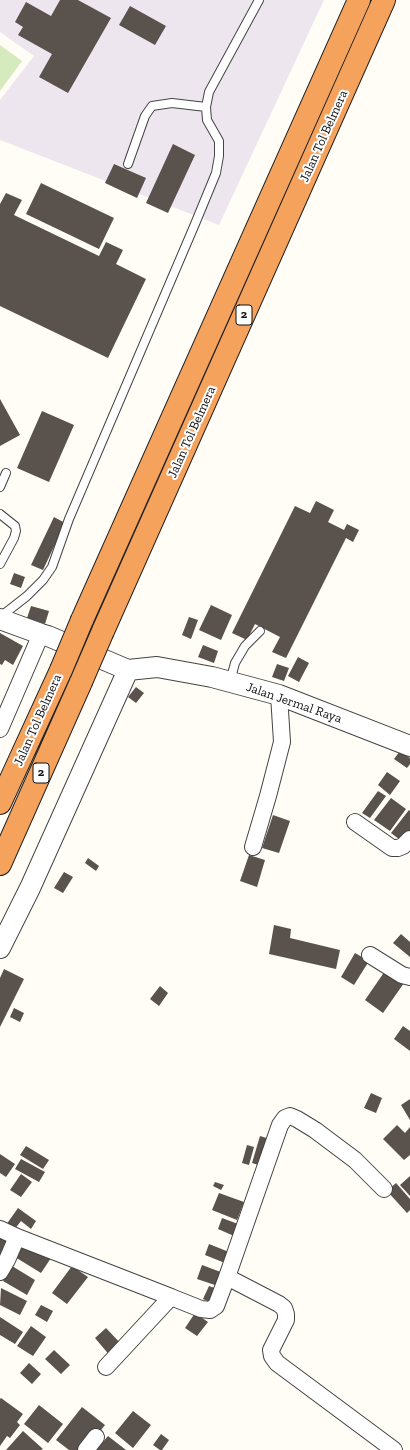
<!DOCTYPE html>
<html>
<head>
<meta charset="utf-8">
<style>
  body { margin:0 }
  canvas { display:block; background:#fffdf5 }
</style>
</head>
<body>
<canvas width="410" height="1450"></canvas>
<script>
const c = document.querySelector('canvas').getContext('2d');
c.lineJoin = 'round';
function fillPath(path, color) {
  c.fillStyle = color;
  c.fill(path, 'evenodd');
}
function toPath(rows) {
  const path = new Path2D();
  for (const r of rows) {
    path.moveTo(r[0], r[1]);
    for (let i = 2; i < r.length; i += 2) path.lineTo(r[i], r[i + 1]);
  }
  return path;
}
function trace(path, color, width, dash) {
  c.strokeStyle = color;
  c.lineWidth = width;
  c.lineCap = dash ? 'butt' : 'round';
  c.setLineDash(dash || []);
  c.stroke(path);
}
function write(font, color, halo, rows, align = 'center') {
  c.font = font + ' "Zilla Slab",serif';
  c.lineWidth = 4;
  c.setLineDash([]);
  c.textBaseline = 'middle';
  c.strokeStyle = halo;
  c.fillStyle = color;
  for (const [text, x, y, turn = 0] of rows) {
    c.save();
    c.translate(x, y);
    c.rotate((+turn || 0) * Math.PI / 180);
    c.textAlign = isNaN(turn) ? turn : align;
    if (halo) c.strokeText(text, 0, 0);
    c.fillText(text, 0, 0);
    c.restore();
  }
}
const industrial = toPath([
  [0,0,324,0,219,225,0,140,0,100,34,56,0,32]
]);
const green = toPath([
  [0,45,22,61,0,91]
]);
const building = toPath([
  [60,0,78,0,111,18,68,93,39,77,52,54,18,35,23,27,15,22,26,2,51,16],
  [130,6,166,26,155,45,119,25],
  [173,144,195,155,168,213,146,203],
  [114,164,146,178,137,198,105,183],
  [41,183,114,218,99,249,26,214],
  [6,193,22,200,14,215,99,256,106,242,123,250,116,264,146,279,108,358,0,306,0,204],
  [0,399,20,435,0,446],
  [42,411,74,425,49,482,17,468],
  [316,501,334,510,328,522,344,530,347,524,359,530,353,542,346,538,286,658,272,652,280,637,255,624,247,640,232,633,295,506,310,513],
  [54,517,65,523,43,570,31,565],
  [14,573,25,577,21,588,10,584],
  [211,605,232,615,221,640,199,630],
  [31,606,49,611,45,624,27,618],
  [189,617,198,620,191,639,182,635],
  [0,633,23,646,13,665,5,660,2,665,0,664],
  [203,645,218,651,214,663,198,657],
  [298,657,309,663,299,682,288,676],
  [277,664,289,668,284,681,272,677],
  [136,687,144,693,136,703,128,697],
  [400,751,410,758,410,764,407,768,394,759],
  [387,772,400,781,390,795,378,785],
  [378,791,386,796,370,818,362,813],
  [391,798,406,809,390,831,374,820],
  [409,810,410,811,410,835,404,843,391,833],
  [273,815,290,821,279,853,262,848],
  [249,855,265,860,257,887,240,881],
  [88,858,99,866,96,871,85,863],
  [64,872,73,877,63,893,54,888],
  [274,925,291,929,290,938,340,950,336,969,269,954],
  [401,934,410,942,410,957,393,943],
  [355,953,369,961,354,985,341,977],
  [4,969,24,979,0,1027,0,978],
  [385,971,404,983,383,1013,365,1000],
  [160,986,168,993,159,1006,150,999],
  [14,1008,24,1013,20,1022,10,1017],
  [403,1026,410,1031,410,1051,394,1039],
  [371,1093,382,1098,376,1113,364,1108],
  [410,1099,410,1120,401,1105],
  [397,1125,405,1133,410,1127,410,1155,404,1160,383,1139],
  [260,1136,273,1140,265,1167,252,1163],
  [247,1145,254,1147,249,1165,242,1163],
  [26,1146,49,1160,43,1169,20,1155],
  [0,1154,15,1164,6,1177,0,1173],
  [21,1159,45,1172,39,1182,15,1169],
  [21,1174,32,1182,21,1197,10,1190],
  [410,1176,410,1196,400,1185],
  [215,1182,224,1185,221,1190,213,1186],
  [396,1183,410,1199,410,1210,407,1213,387,1191],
  [219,1193,244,1202,237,1220,212,1210],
  [18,1208,36,1221,31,1229,21,1221,14,1230,6,1225],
  [222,1218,238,1224,234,1236,218,1229],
  [0,1235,13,1244,4,1257,0,1255],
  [25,1242,51,1258,41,1273,15,1257],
  [209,1244,229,1252,225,1263,205,1255],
  [202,1265,226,1274,221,1287,197,1279],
  [12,1266,35,1280,27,1295,3,1281],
  [72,1266,88,1277,67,1304,52,1293],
  [209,1286,220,1290,214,1304,203,1299],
  [1,1288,27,1301,20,1315,0,1305],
  [41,1305,53,1311,47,1322,35,1315],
  [195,1313,208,1322,197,1336,185,1328],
  [0,1317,23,1332,15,1344,0,1335],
  [31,1326,46,1337,33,1356,17,1346],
  [106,1328,123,1346,111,1357,95,1338],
  [54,1350,70,1365,61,1374,45,1359],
  [29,1363,41,1374,32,1384,20,1373],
  [1,1398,23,1414,17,1422,20,1425,10,1438,7,1436,0,1446,0,1399],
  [39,1405,63,1424,48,1443,24,1424],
  [82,1407,105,1425,85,1450,69,1450,56,1440],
  [133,1411,151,1425,133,1448,115,1433],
  [23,1431,43,1449,41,1450,6,1450],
  [161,1434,169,1440,162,1450,160,1450,153,1445],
  [108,1436,126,1450,96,1450]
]);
const service = toPath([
  [128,164,145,116,152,106,172,103,206,107],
  [0,487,6,473],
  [0,514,15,526,16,531,14,538,0,564],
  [0,617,27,596,43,580,52,567,69,519,195,224,216,173,219,156,219,141,207,120,206,107,209,92,259,0],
  [230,682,235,663,245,646,260,631]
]);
const minor = toPath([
  [0,729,41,634],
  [355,822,392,848,398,848,403,846,410,839],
  [253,847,268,796,282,742,279,695],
  [370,955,402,975,410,977],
  [384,1189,355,1160,315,1130,297,1119,290,1116,285,1118,280,1125,227,1277,279,1304,284,1308,286,1314,286,1320,271,1350,272,1356,277,1363,394,1450],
  [0,1229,17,1237,171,1297,106,1367],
  [0,1272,7,1260,17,1237],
  [171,1297,201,1309,210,1310,216,1306,227,1277],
  [86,1450,96,1437]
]);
const tertiary = toPath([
  [0,619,41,634,48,636,128,670,157,667,212,677,279,695,410,746],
  [0,948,30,888,128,670]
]);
const motorway = toPath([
  [82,620,359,0],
  [103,631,384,0],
  [0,803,61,670],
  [0,864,81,682]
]);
const motorwayBridge = toPath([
  [61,670,82,620],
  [81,682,103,631]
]);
const shields = [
  [244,315,16],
  [41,773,16]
];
const shieldNames = [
  ["2",244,315],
  ["2",41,773]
];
const streetNames = [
  ["Jalan Tol Belmera",324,136,-66],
  ["Jalan Tol Belmera",192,432,-66],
  ["Jalan Jermal Raya",294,703,19],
  ["Jalan Tol Belmera",38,720,-66]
];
fillPath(industrial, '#eee6ef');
fillPath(green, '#d5ebbd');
fillPath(building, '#5a524d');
trace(service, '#444', 10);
trace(minor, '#444', 18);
trace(tertiary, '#444', 22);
trace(motorway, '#222', 24);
trace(service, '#fff', 8);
trace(minor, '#fff', 16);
trace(tertiary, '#fff', 20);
trace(motorway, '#f5a25d', 22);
trace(motorwayBridge, '#222', 24, []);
trace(motorwayBridge, '#f5a25d', 22);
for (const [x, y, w] of shields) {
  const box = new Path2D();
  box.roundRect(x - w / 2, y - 10, w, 20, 3);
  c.fillStyle = '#fff';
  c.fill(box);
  trace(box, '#111', 1);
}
write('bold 12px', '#111', null, shieldNames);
write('13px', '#111', '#fff', streetNames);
</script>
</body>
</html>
